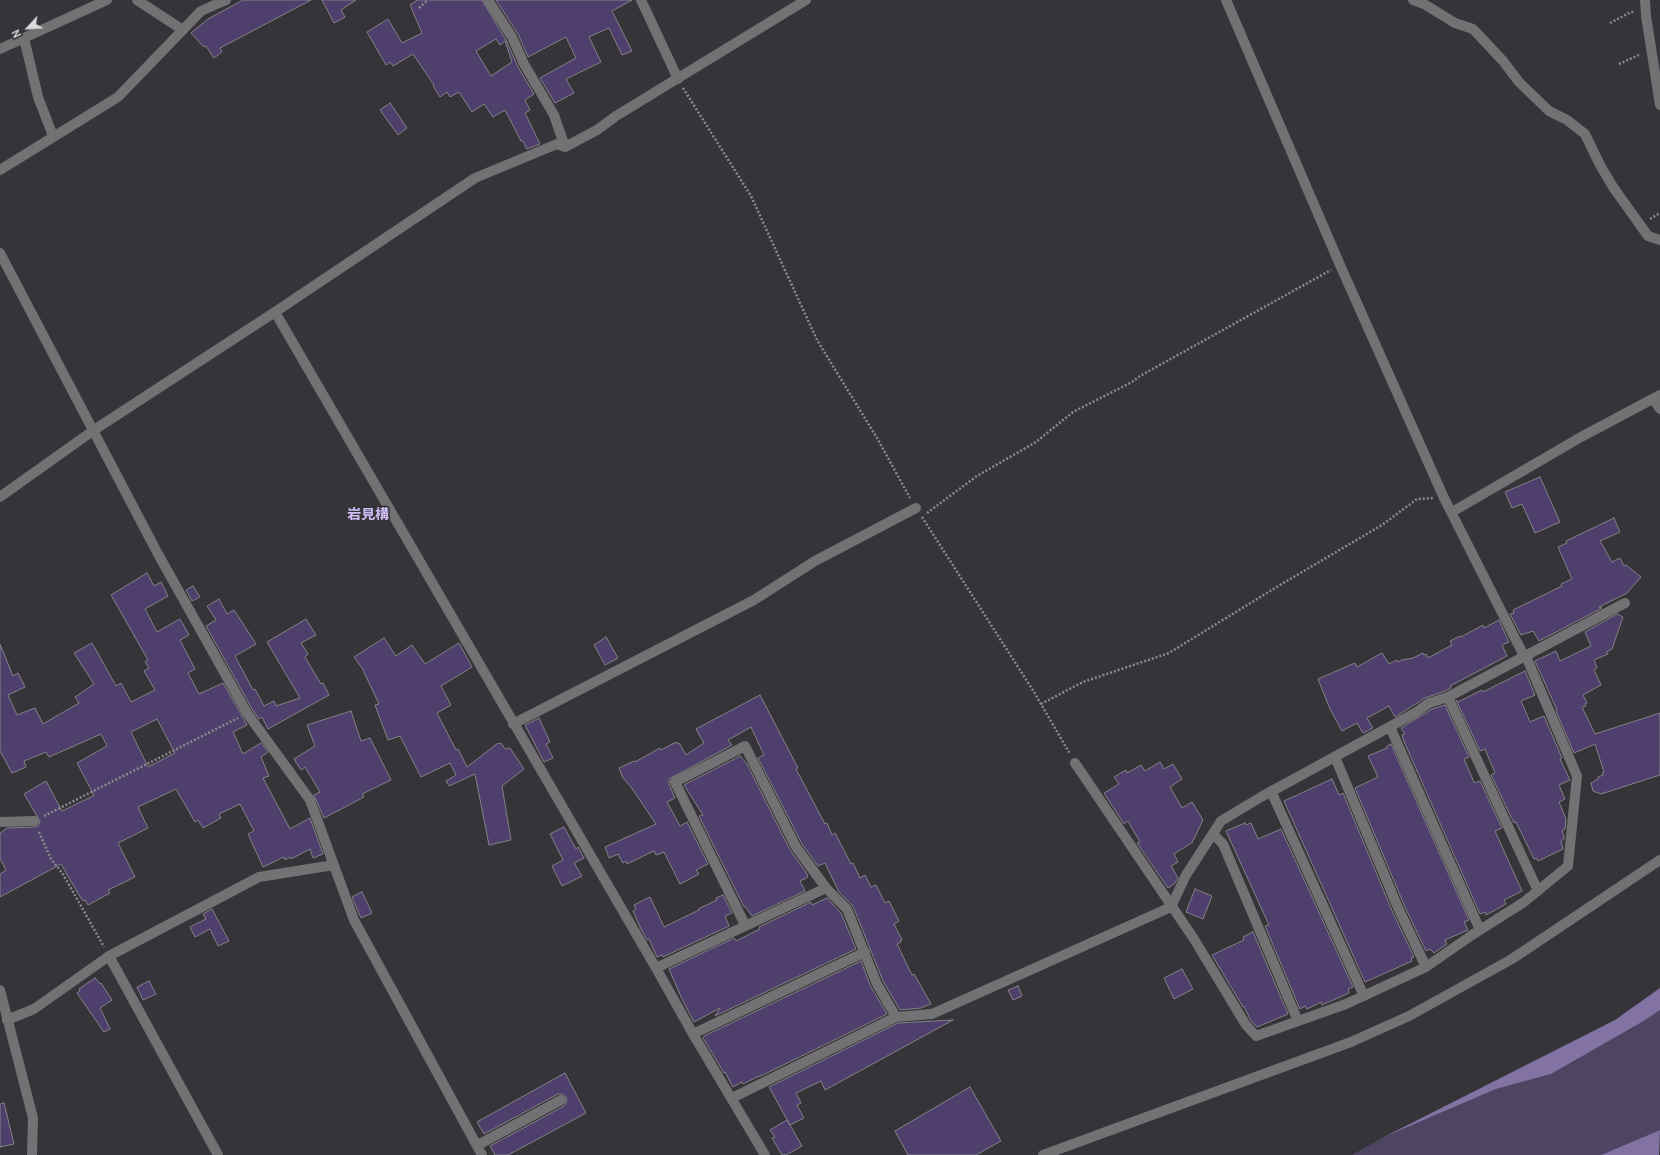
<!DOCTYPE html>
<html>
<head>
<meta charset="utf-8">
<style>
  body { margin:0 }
  #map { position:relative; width:1660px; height:1155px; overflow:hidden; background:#353438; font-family:Karla,sans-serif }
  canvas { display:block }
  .north { position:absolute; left:8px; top:8px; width:40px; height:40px; -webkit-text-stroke:3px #353438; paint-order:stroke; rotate:244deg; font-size:11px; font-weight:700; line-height:16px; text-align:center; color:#dbdadc }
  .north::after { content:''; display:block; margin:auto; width:14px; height:18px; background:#dbdadc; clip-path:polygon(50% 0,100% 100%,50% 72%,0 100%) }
</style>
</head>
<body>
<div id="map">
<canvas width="1660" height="1155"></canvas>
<div class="north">N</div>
</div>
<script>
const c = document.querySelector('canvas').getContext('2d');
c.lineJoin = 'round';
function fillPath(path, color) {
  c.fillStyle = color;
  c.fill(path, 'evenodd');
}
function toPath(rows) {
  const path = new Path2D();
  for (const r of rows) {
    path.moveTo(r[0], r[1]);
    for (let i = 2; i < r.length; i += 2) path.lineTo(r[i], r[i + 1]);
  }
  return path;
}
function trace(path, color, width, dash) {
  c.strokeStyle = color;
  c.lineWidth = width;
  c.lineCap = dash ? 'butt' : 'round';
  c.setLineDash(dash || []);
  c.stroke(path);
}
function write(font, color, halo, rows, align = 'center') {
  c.font = font + ' Karla,"Noto Sans JP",sans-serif';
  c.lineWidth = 3;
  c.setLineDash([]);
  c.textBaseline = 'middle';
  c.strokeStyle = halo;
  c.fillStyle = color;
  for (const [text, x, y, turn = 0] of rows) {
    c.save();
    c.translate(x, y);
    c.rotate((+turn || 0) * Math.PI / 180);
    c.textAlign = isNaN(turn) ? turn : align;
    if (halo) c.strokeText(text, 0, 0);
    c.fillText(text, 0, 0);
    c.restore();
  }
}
const green = toPath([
  [1660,1010,1660,1130,1601,1155,1352,1155,1382,1138,1496,1089,1551,1074,1642,1022]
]);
const water = toPath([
  [1660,988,1660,1010,1642,1022,1551,1074,1496,1089,1382,1138,1615,1020],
  [1660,1130,1659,1155,1601,1155]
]);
const building = toPath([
  [243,0,311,0,220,48,222,52,214,58,206,46,204,47,191,33,208,19,243,0],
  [322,0,356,0,341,10,345,17,334,23,322,0],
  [417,0,482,0,506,40,518,67,534,94,525,100,530,110,525,113,540,144,527,149,523,141,521,141,505,110,493,117,484,104,472,112,459,92,450,97,447,92,440,97,433,86,434,85,413,54,393,66,390,62,386,65,367,32,388,19,402,43,422,33,410,5,417,0],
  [496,39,500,45,505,41,512,62,491,76,476,51,496,39],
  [496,0,632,0,612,11,632,51,622,55,609,28,589,37,601,62,566,79,574,93,555,103,540,78,576,58,566,37,528,57,518,34,496,0],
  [390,103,407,128,398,135,380,110,390,103],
  [1540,477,1560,522,1535,533,1522,504,1512,508,1505,492,1540,477],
  [1614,518,1620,532,1600,541,1612,562,1620,558,1624,566,1626,565,1641,577,1627,593,1599,607,1602,608,1539,641,1533,631,1521,635,1510,614,1514,613,1513,610,1562,586,1561,584,1572,579,1558,547,1567,543,1566,541,1614,518],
  [147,573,154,586,161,582,168,596,145,609,157,632,180,619,189,635,180,640,195,669,188,673,199,694,223,683,247,725,233,732,243,754,261,743,268,752,261,757,269,776,263,778,290,829,310,818,323,854,313,858,310,849,291,859,290,857,285,860,284,857,263,867,248,834,254,831,240,804,219,814,221,818,203,828,198,820,195,822,176,789,138,807,148,828,118,843,135,877,108,890,110,893,88,905,85,900,83,901,79,895,61,864,0,897,0,874,6,870,0,859,0,833,7,828,35,827,38,826,40,821,24,794,46,781,62,811,93,796,94,795,77,763,107,746,101,734,49,757,46,752,24,761,26,767,12,773,0,751,0,644,13,676,18,673,25,687,8,695,17,715,35,708,43,724,79,703,75,697,94,684,74,653,92,643,116,686,121,683,131,702,155,690,144,671,149,668,145,662,148,660,111,595,147,573],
  [157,719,175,753,148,767,131,732,157,719],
  [193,586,200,597,192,601,186,590,193,586],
  [219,599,227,614,234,610,256,644,235,656,253,690,255,689,264,706,274,701,276,706,300,698,267,642,306,619,316,635,301,643,308,654,305,657,321,684,323,683,329,695,268,729,262,717,259,719,252,709,206,626,216,620,207,606,219,599],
  [1617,614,1623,617,1612,649,1606,652,1608,654,1594,660,1597,668,1594,670,1601,685,1583,695,1587,703,1585,704,1586,706,1582,707,1595,734,1660,713,1660,775,1601,794,1593,791,1591,783,1598,779,1598,777,1603,775,1602,773,1604,772,1595,744,1574,753,1556,711,1557,710,1535,661,1556,651,1560,661,1591,646,1585,632,1617,614],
  [1499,620,1509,642,1502,645,1507,656,1450,686,1451,688,1445,691,1425,698,1395,717,1389,706,1367,718,1373,728,1363,733,1357,723,1342,731,1330,709,1318,679,1355,663,1357,667,1382,653,1389,664,1397,660,1398,662,1402,660,1413,658,1423,653,1424,655,1426,654,1428,658,1452,645,1450,641,1460,636,1461,637,1483,625,1484,628,1499,620],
  [606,637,618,658,605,665,594,645,606,637],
  [384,638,396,656,412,645,425,664,459,643,472,667,441,686,451,705,437,713,456,750,458,749,467,767,498,743,499,744,501,743,505,749,510,748,524,769,502,786,511,840,489,845,475,774,449,786,446,781,456,775,450,763,421,777,400,736,388,740,375,705,379,704,362,668,354,657,384,638],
  [1525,671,1535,695,1521,701,1530,722,1544,716,1562,758,1560,759,1570,780,1559,785,1565,799,1559,802,1566,819,1565,829,1562,831,1564,837,1564,839,1561,841,1563,849,1538,861,1537,858,1534,859,1516,822,1514,823,1491,775,1495,773,1485,749,1480,751,1456,700,1458,702,1482,690,1483,692,1525,671],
  [760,695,798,768,796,769,825,824,827,823,832,835,835,833,851,864,853,863,860,878,865,875,871,887,876,885,885,903,889,901,899,921,894,924,902,940,900,941,901,942,897,944,912,975,914,974,931,1004,921,1008,900,1010,883,981,853,906,839,892,825,863,818,866,802,844,758,758,764,755,751,727,728,740,732,745,669,779,669,784,675,798,667,802,680,826,687,822,708,864,696,870,699,874,680,884,664,852,656,855,654,851,627,864,626,861,623,863,618,854,609,858,605,847,656,824,631,787,623,778,619,768,634,761,635,762,660,748,661,750,676,742,677,744,679,743,686,755,704,743,696,729,760,695],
  [1445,705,1469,757,1464,759,1474,782,1475,783,1480,781,1502,828,1495,831,1522,891,1504,900,1506,904,1486,915,1485,912,1480,914,1403,739,1402,735,1405,734,1401,728,1432,709,1445,705],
  [351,711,361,741,370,738,391,780,362,794,364,797,324,818,314,795,320,792,305,767,301,770,294,759,315,746,307,725,351,711],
  [539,718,550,742,546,744,553,758,544,762,525,725,539,718],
  [1391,744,1469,920,1464,922,1468,930,1445,940,1447,944,1434,953,1430,949,1426,951,1405,907,1355,788,1378,777,1368,756,1387,748,1387,746,1391,744],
  [740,756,747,764,790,850,806,872,808,877,800,881,805,891,752,916,745,906,744,907,699,816,703,815,684,785,740,756],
  [1160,762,1164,769,1173,764,1182,779,1170,787,1182,808,1192,802,1203,820,1194,839,1192,841,1193,842,1174,854,1178,862,1171,866,1178,878,1174,884,1168,888,1137,843,1140,842,1128,821,1124,824,1104,793,1119,784,1114,777,1126,770,1127,773,1141,765,1145,771,1160,762],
  [1332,779,1339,795,1343,793,1393,913,1414,957,1411,958,1412,961,1365,982,1284,801,1332,779],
  [1245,823,1246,825,1251,823,1258,839,1281,829,1353,987,1348,989,1349,993,1322,1005,1321,1002,1307,1009,1305,1006,1300,1009,1265,926,1269,925,1226,831,1245,823],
  [564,827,576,849,578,847,584,858,574,863,582,876,562,886,552,866,563,860,550,834,564,827],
  [1195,889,1212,896,1203,919,1186,912,1195,889],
  [362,892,372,913,361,918,352,897,362,892],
  [723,895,732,913,725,916,729,926,663,957,662,955,657,957,649,939,647,940,641,929,633,911,636,909,634,905,650,897,664,927,699,910,698,909,717,900,716,898,723,895],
  [827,898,841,913,856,949,715,1016,720,1008,694,1022,682,999,669,969,734,938,736,941,760,929,759,927,811,902,812,905,827,898],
  [212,909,229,941,218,946,210,929,195,937,190,927,206,919,203,914,212,909],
  [1253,932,1288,1014,1257,1027,1251,1021,1244,1006,1243,1007,1212,955,1244,940,1243,937,1253,932],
  [861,961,871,987,887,1014,763,1075,757,1077,743,1084,742,1082,733,1087,725,1072,724,1073,703,1038,704,1036,861,961],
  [1182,969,1193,989,1174,999,1164,978,1182,969],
  [95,978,100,984,101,983,112,1000,100,1008,110,1029,104,1032,77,993,80,991,79,989,95,978],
  [149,981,156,994,143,1000,137,987,149,981],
  [1018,986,1022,996,1013,1000,1008,990,1018,986],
  [953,1020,825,1090,821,1081,796,1093,801,1103,797,1105,804,1118,790,1125,769,1087,898,1023,953,1020],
  [565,1073,586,1113,508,1155,495,1155,490,1146,564,1106,567,1101,566,1097,562,1094,558,1094,484,1134,477,1122,565,1073],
  [970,1087,1001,1141,976,1155,908,1155,895,1131,970,1087],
  [4,1103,14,1144,0,1147,0,1104,4,1103],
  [787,1120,802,1146,786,1155,782,1155,772,1138,775,1137,770,1130,787,1120]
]);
const path = toPath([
  [419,8,428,0],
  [1610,23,1631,12,1635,12],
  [1619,64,1641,54],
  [683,88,751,196,817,340,877,438,910,498],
  [1650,219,1660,213],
  [927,513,977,476,1036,442,1073,412,1132,382,1140,376,1331,270],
  [922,517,1034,692,1070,754],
  [1041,704,1083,682,1169,653,1275,588,1382,525,1417,499,1433,498],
  [44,816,238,718],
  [39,832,51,859,63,874,104,947]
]);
const minor = toPath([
  [137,0,183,30],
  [488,0,512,37,524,64,554,115,565,147],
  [641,0,678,79],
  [1413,0,1424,4,1455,23,1473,29,1503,61,1519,82,1549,111,1567,120,1585,134,1600,165,1613,187,1648,236,1660,240],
  [1645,0,1646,16,1660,105],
  [24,38,38,97,53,136],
  [0,49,107,0],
  [0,170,118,97,201,11,226,0],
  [0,253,158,554,247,713,310,800,354,920,482,1155],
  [275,312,656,968,693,1034,765,1155],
  [1653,399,1660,409],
  [0,497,94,430,275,312,475,178,557,144,565,147,597,130,616,116,806,0],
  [1452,512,1581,437,1660,395],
  [1448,697,1538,891],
  [513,724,754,600,815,561,916,508],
  [1390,727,1480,930],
  [1335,757,1399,910,1426,967],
  [1075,763,1194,939,1246,1025,1256,1036,1346,1004,1426,967,1472,935,1524,902,1568,866,1577,776,1528,661,1524,656,1444,498,1340,265,1226,0],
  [1271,791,1364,996],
  [0,822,34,821],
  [1213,834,1223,844,1298,1021],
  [745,925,675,782,745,746,796,847,826,888,847,909,877,984,896,1017],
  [109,956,218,1155],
  [656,968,826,888],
  [0,990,33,1118,32,1155],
  [7,1020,34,1009,109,956,259,877,334,865],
  [693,1034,865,952],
  [732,1098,896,1017,932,1014,1171,907,1186,875,1221,821,1261,797,1415,713,1429,703,1448,697,1625,603],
  [478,1145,561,1100],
  [1043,1155,1351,1042,1409,1016,1512,959,1660,860]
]);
const quarterNames = [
  ["岩見構",368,515]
];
fillPath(green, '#4e4562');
fillPath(water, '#8372a4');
fillPath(building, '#4f3f6d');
trace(building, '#848286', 1);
trace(path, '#8b8a8d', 2.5, [2, 2]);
trace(minor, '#727274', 10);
write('bold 14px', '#d0bef7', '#353438', quarterNames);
</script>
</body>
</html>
